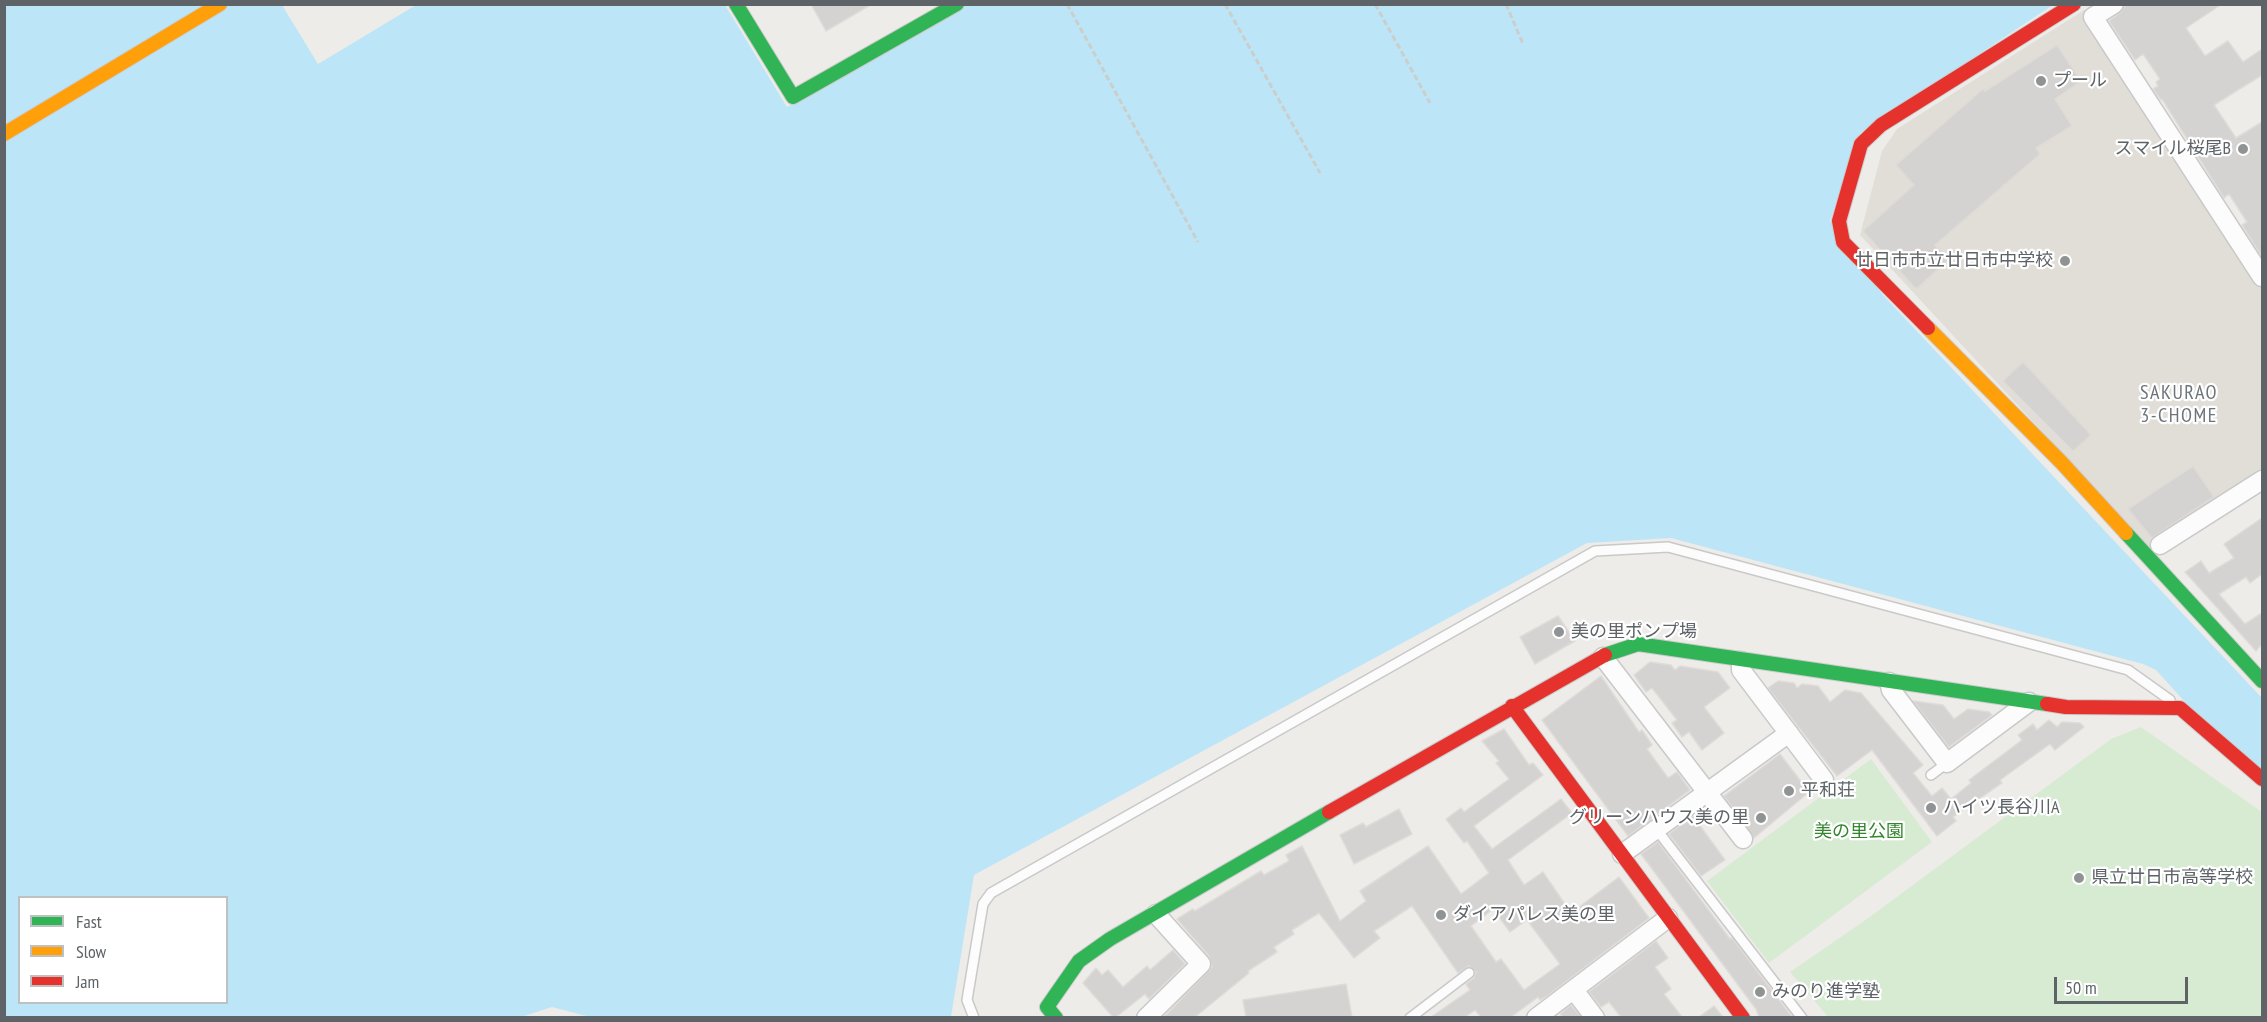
<!DOCTYPE html>
<html>
<head>
<meta charset="utf-8">
<style>
  body { margin:0 }
  #map { position:relative; width:2267px; height:1022px; overflow:hidden; background:#eeece9; font-family:"PT Sans Narrow",sans-serif }
  canvas { display:block }
  .frame { position:absolute; inset:0; border:6px solid #5d6367; pointer-events:none }
  .legend { position:absolute; left:18px; top:896px; width:210px; height:108px; box-sizing:border-box; background:#fff; border:2px solid #bec1c2; margin:0; padding:8px 10px; list-style:none; font-size:18px; color:#5d6367 }
  .legend li { display:flex; align-items:center; gap:12px; height:30px }
  .legend b { width:30px; border:2px solid #bec1c2 }
  .scale { position:absolute; left:2054px; top:977px; width:134px; height:27px; box-sizing:border-box; border:3px solid #5d6367; border-top:0; padding-left:8px; font-size:18px; line-height:21px; white-space:nowrap; color:#5d6367; -webkit-text-stroke:4px #fff; paint-order:stroke }
</style>
</head>
<body>
<div id="map">
<canvas width="2267" height="1022"></canvas>
<div class="frame"></div>
<ul class="legend">
<li><b style="height:8px;background:#30b455"></b>Fast</li>
<li><b style="height:8px;background:#ff9f0a"></b>Slow</li>
<li><b style="height:8px;background:#e5322d"></b>Jam</li>
</ul>
<div class="scale">50 m</div>
</div>
<script>
const c = document.querySelector('canvas').getContext('2d');
c.lineJoin = 'round';
function fillPath(path, color) {
  c.fillStyle = color;
  c.fill(path, 'evenodd');
}
function toPath(rows) {
  const path = new Path2D();
  for (const r of rows) {
    path.moveTo(r[0], r[1]);
    for (let i = 2; i < r.length; i += 2) path.lineTo(r[i], r[i + 1]);
  }
  return path;
}
function trace(path, color, width, dash) {
  c.strokeStyle = color;
  c.lineWidth = width;
  c.lineCap = dash ? 'butt' : 'round';
  c.setLineDash(dash || []);
  c.stroke(path);
}
function write(font, color, halo, rows, align = 'center') {
  c.font = font + ' "PT Sans Narrow","Noto Sans JP",sans-serif';
  c.lineWidth = 4.5;
  c.setLineDash([]);
  c.textBaseline = 'middle';
  c.strokeStyle = halo;
  c.fillStyle = color;
  for (const [text, x, y, turn = 0] of rows) {
    c.save();
    c.translate(x, y);
    c.rotate((+turn || 0) * Math.PI / 180);
    c.textAlign = isNaN(turn) ? turn : align;
    if (halo) c.strokeText(text, 0, 0);
    c.fillText(text, 0, 0);
    c.restore();
  }
}
const education = toPath([
  [2084,10,2262,287,2262,476,2151,549,1860,235,1882,151,1897,129]
]);
const green = toPath([
  [2141,727,2262,812,2262,1017,1828,1017,1790,972,1864,921,2111,739],
  [1871,759,1932,842,1769,963,1707,881]
]);
const water = toPath([
  [5,5,282,5,318,64,416,5,725,5,787,107,967,5,2053,5,1860,133,1830,221,1882,294,2262,698,2262,771,2223,744,2156,670,2143,664,1671,538,1587,543,974,875,951,1017,594,1018,552,1007,518,1018,5,1018],
  [20,898,226,898,226,1002,20,1002]
]);
const building = toPath([
  [811,4,872,4,826,31,811,4],
  [2127,4,2222,4,2186,28,2205,56,2228,41,2243,62,2262,49,2262,75,2214,105,2236,138,2262,122,2262,257,2242,225,2247,222,2229,194,2224,198,2162,99,2161,100,2153,89,2158,86,2156,82,2160,79,2143,54,2135,60,2109,21,2120,13,2127,4],
  [2057,45,2081,81,2055,99,2072,126,2036,148,2040,154,1935,245,1948,260,1916,289,1863,231,1914,185,1896,165,1983,89,1985,91,2057,45],
  [2023,362,2091,435,2073,451,2003,381,2023,362],
  [2193,466,2214,497,2152,538,2128,509,2193,466],
  [2262,518,2262,574,2250,583,2246,577,2219,594,2245,624,2262,613,2262,644,2256,651,2185,572,2201,561,2209,573,2234,558,2224,544,2262,518],
  [1558,616,1575,641,1535,664,1520,637,1558,616],
  [1650,662,1671,665,1675,670,1680,666,1718,672,1730,688,1704,707,1724,733,1702,750,1689,732,1682,737,1672,723,1677,720,1652,688,1646,692,1634,675,1650,662],
  [1601,676,1639,732,1642,730,1652,745,1647,749,1668,778,1677,772,1690,790,1628,836,1542,720,1601,676],
  [1778,681,1794,683,1797,688,1802,684,1818,686,1830,702,1845,690,1861,693,1923,765,1913,773,1932,796,1942,788,1951,799,1971,783,1969,780,2022,740,2018,735,2033,724,2037,730,2049,720,2057,727,2062,722,2080,723,2084,727,2055,750,2050,744,2000,780,2002,783,1953,817,1956,821,1937,836,1872,750,1837,776,1768,688,1778,681],
  [1913,701,1943,705,1954,719,1968,709,1989,712,1992,715,1949,747,1913,701],
  [1504,729,1529,765,1533,763,1543,775,1474,826,1492,849,1561,799,1572,813,1508,860,1524,885,1543,872,1571,913,1619,877,1649,918,1547,996,1540,1000,1538,997,1511,1017,1481,1017,1475,1010,1465,1017,1431,1017,1470,990,1466,984,1474,978,1476,972,1469,966,1458,973,1412,906,1374,931,1380,938,1354,958,1319,913,1292,930,1294,934,1274,947,1277,952,1248,971,1249,973,1195,1017,1164,1017,1212,967,1209,956,1177,919,1193,909,1195,911,1261,871,1264,875,1289,861,1286,855,1302,846,1340,921,1366,901,1360,891,1428,846,1461,894,1489,873,1467,841,1464,843,1446,819,1461,808,1464,812,1509,779,1496,763,1499,761,1482,741,1504,729],
  [1493,909,1510,932,1527,920,1560,964,1524,990,1501,959,1496,962,1471,926,1493,909],
  [1780,754,1809,792,1754,838,1724,796,1780,754],
  [1399,809,1412,834,1354,864,1340,835,1363,823,1366,827,1399,809],
  [1693,816,1725,860,1701,876,1669,834,1693,816],
  [1658,842,1730,939,1732,938,1792,1017,1759,1017,1756,1009,1641,854,1658,842],
  [1656,941,1668,958,1655,967,1671,989,1664,994,1682,1017,1621,1017,1609,1002,1601,1007,1589,992,1656,941],
  [1173,950,1185,964,1149,999,1145,994,1116,1017,1113,1017,1083,983,1096,968,1102,975,1108,970,1123,987,1147,966,1150,970,1173,950],
  [1346,984,1352,1017,1246,1017,1243,1000,1346,984],
  [1571,1005,1581,1017,1563,1017,1560,1014,1571,1005],
  [1714,1006,1723,1017,1699,1017,1714,1006]
]);
const path = toPath([
  [1067,4,1198,242],
  [1225,4,1320,173],
  [1375,4,1430,103],
  [1506,4,1523,44]
]);
const lane = toPath([
  [1931,775,1947,763],
  [1657,830,1802,1018],
  [974,1018,967,1000,983,904,991,893,1595,551,1668,547,2128,670,2170,700],
  [1410,1018,1469,973]
]);
const street = toPath([
  [2114,4,2093,17,2262,277],
  [2160,545,2262,480],
  [1603,657,1743,839],
  [1741,661,1741,670,1824,780],
  [1889,682,1891,690,1947,763,2029,702],
  [1622,854,1789,733],
  [1574,990,1595,1018],
  [1146,1018,1201,964,1156,914],
  [1536,1018,1668,918]
]);
const fast = toPath([
  [736,4,793,97,957,4],
  [2126,533,2262,681],
  [1605,655,1638,644,2047,704],
  [1056,1018,1047,1007,1079,961,1110,939,1329,812]
]);
const slow = toPath([
  [4,134,220,4],
  [1928,328,2062,463,2126,533]
]);
const jam = toPath([
  [1928,328,1843,242,1839,221,1861,144,1881,125,2074,4],
  [2047,704,2066,707,2180,708,2262,779],
  [1512,706,1743,1018],
  [1329,812,1605,655]
]);
const markers = [
  [2041,81,6,"#909394"],
  [2243,149,6,"#909394"],
  [2065,261,6,"#909394"],
  [1559,632,6,"#909394"],
  [1789,791,6,"#909394"],
  [1931,808,6,"#909394"],
  [1761,818,6,"#909394"],
  [2079,878,6,"#909394"],
  [1441,915,6,"#909394"],
  [1760,992,6,"#909394"]
];
const poiNames = [
  ["プール",2053,81],
  ["スマイル桜尾B",2231,149,"right"],
  ["廿日市市立廿日市中学校",2053,261,"right"],
  ["美の里ポンプ場",1571,632],
  ["平和荘",1801,791],
  ["ハイツ長谷川A",1943,808],
  ["グリーンハウス美の里",1749,818,"right"],
  ["県立廿日市高等学校",2091,878],
  ["ダイアパレス美の里",1453,915],
  ["みのり進学塾",1772,992]
];
const parkNames = [
  ["美の里公園",1859,832]
];
const neighbourhoodNames = [
  ["SAKURAO",2179,393],
  ["3-CHOME",2179,416]
];
fillPath(education, '#e1ded8');
fillPath(green, '#d7ebd3');
fillPath(water, '#bde5f8');
fillPath(building, '#d5d3d1');
trace(building, '#dedbd8', 1.5);
trace(lane, '#c9c9ca', 12);
trace(street, '#c9c9ca', 21);
trace(fast, '#cacbcb', 16);
trace(slow, '#cacbcb', 16);
trace(jam, '#cacbcb', 16);
trace(path, '#cacfcb', 3, [6, 3]);
trace(lane, '#fcfcfc', 9);
trace(street, '#fcfcfc', 18);
trace(fast, '#30b455', 14);
trace(slow, '#ff9f0a', 14);
trace(jam, '#e5322d', 14);
for (const [x, y, r, color] of markers) {
  const dot = new Path2D();
  dot.arc(x, y, r, 0, 2 * Math.PI);
  c.fillStyle = color;
  c.fill(dot);
  trace(dot, '#fff', 2);
}
write('18px', '#5d6367', '#fff', poiNames, 'left');
write('18px', '#33852e', '#fff', parkNames);
c.letterSpacing = '1.5px';
write('20px', '#6e757a', '#fff', neighbourhoodNames);
c.letterSpacing = '0px';
</script>
</body>
</html>
